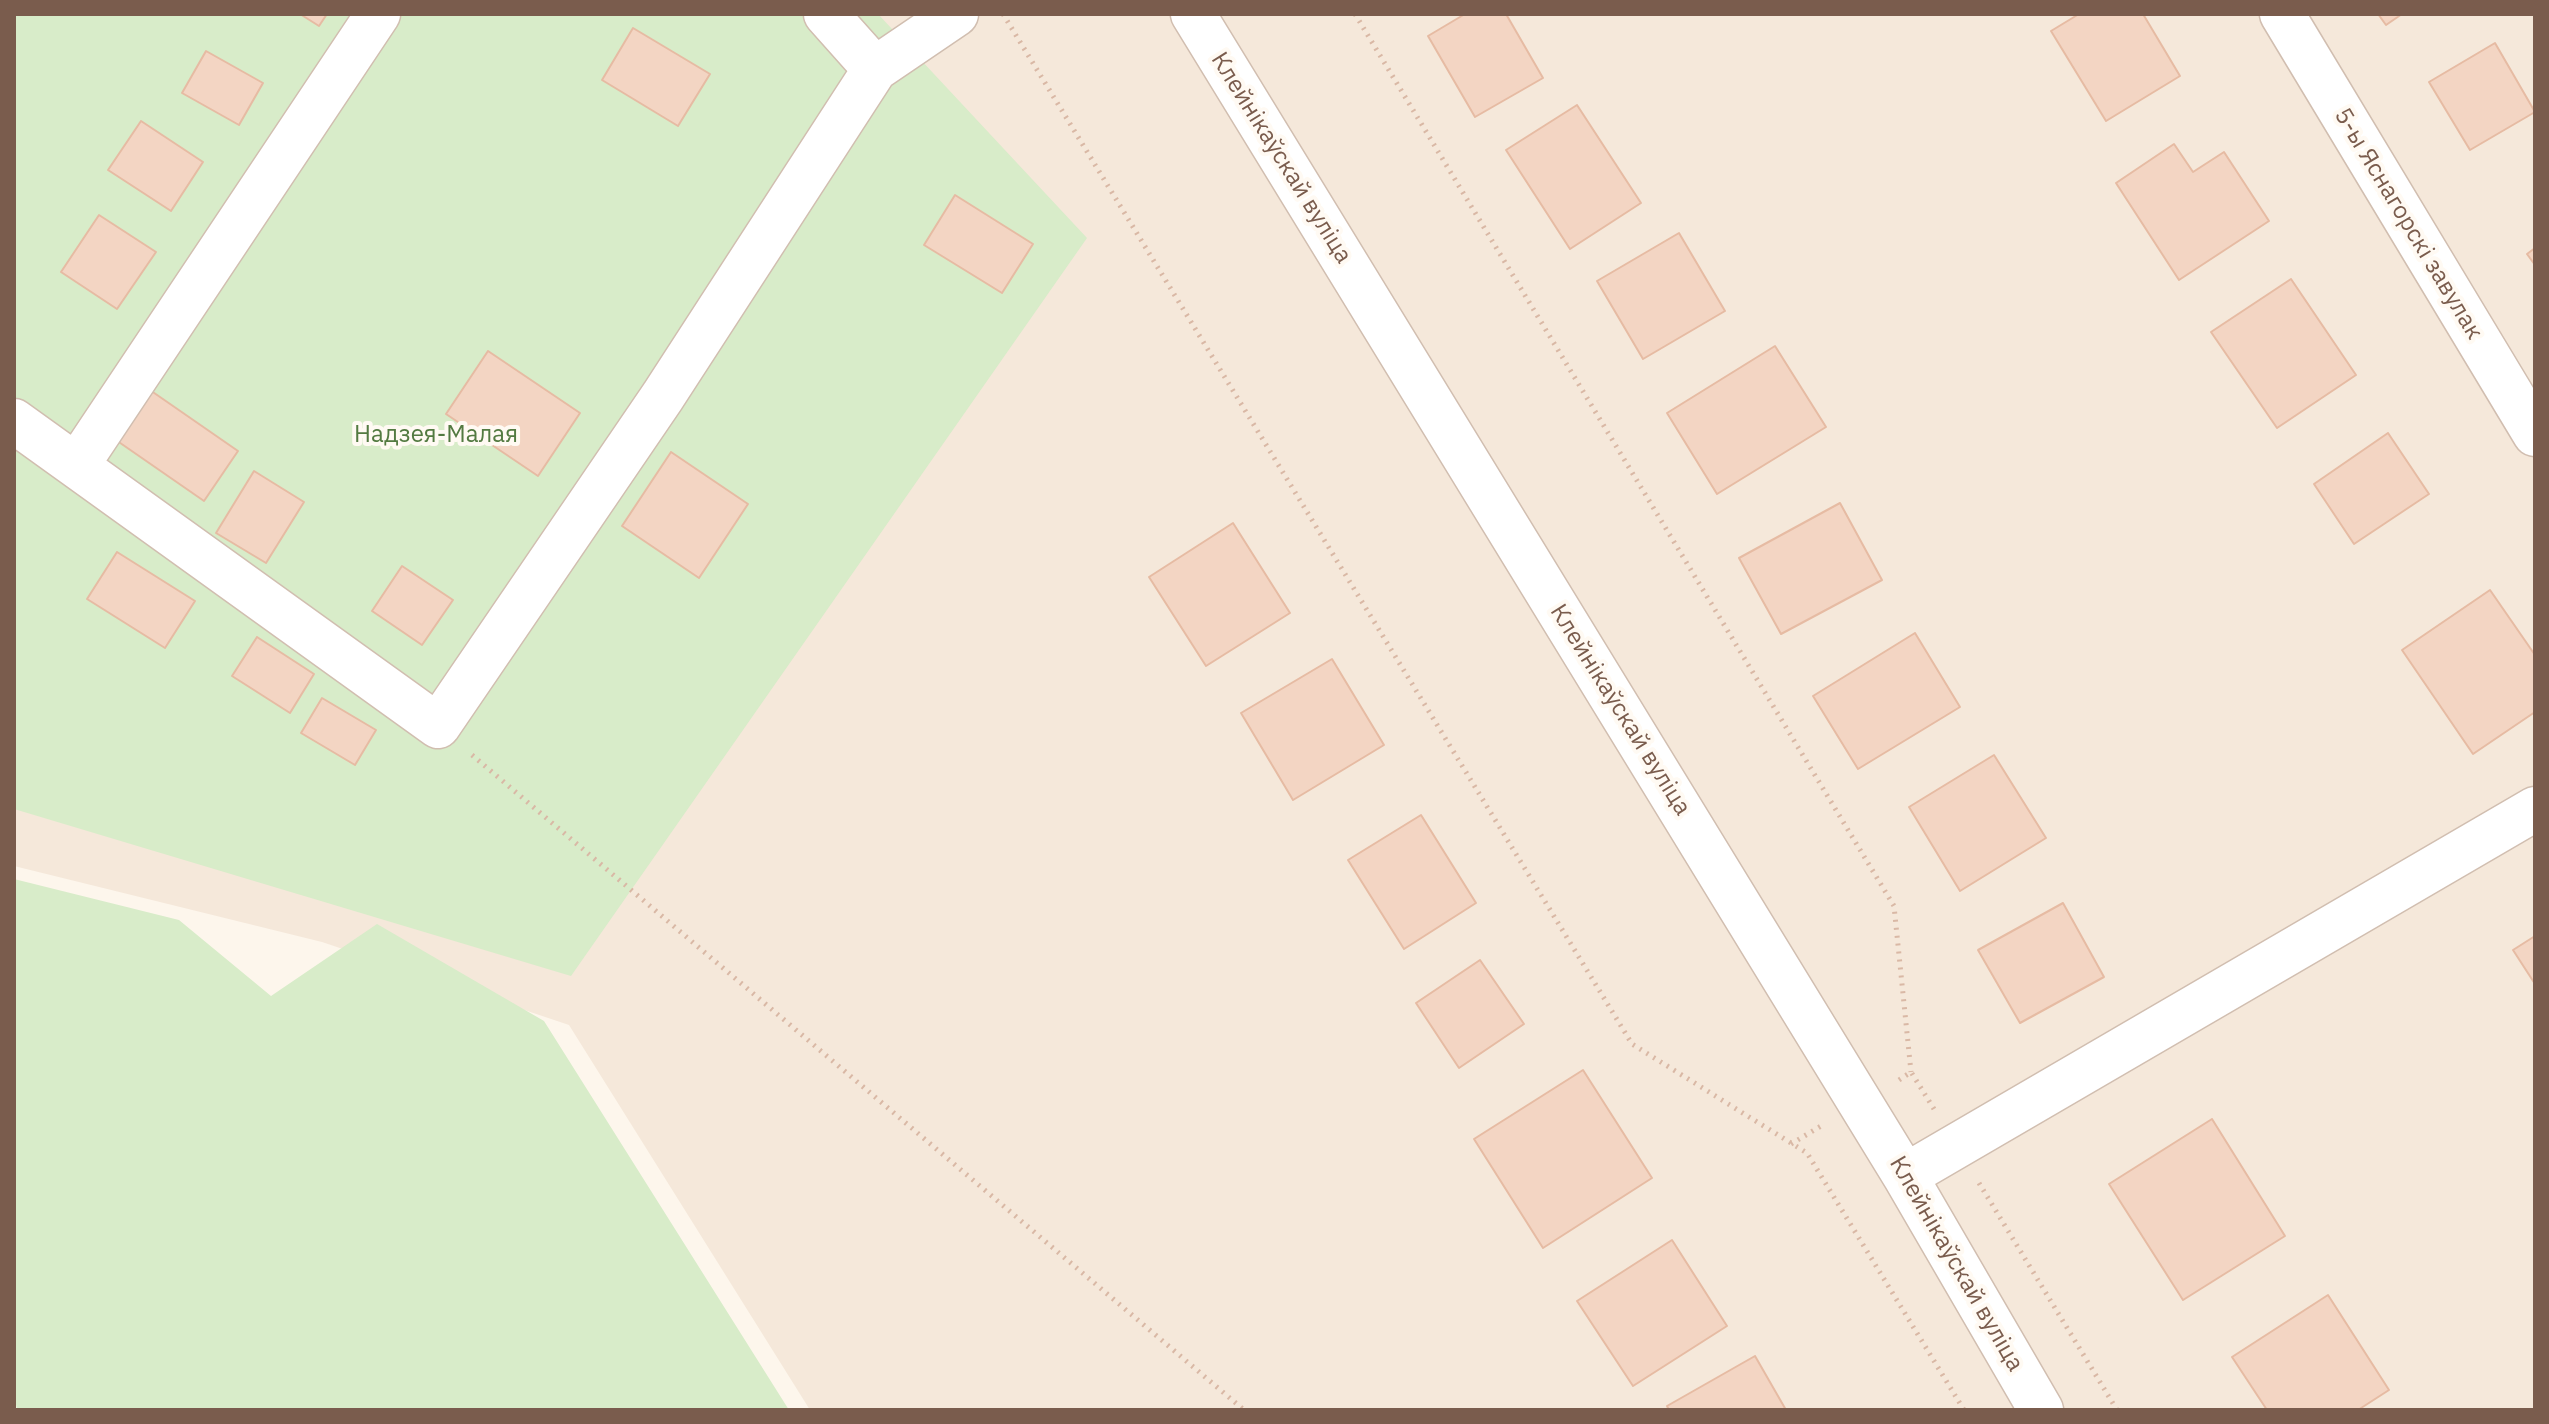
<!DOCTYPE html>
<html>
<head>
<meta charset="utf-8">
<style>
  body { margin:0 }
  #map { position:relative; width:2549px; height:1424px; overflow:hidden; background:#fdf6ec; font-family:"IBM Plex Sans",sans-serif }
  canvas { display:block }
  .frame { position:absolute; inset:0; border:16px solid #7a5c4d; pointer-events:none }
</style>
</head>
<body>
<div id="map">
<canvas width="2549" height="1424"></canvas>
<div class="frame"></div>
</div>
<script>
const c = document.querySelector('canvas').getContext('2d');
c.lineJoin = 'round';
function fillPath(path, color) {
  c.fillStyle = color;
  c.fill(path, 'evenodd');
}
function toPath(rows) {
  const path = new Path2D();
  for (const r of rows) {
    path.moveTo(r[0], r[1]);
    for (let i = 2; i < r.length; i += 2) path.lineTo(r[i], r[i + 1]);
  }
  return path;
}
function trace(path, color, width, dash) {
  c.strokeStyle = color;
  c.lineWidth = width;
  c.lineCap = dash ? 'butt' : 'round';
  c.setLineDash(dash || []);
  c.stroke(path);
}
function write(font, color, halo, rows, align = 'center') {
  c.font = font + ' "IBM Plex Sans",sans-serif';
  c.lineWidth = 8;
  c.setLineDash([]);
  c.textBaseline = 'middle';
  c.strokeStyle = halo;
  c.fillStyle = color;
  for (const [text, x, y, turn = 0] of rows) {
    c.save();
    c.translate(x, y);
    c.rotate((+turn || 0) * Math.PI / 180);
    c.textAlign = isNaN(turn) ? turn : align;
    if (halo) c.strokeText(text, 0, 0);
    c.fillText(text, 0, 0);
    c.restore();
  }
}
const residential = toPath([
  [14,14,2535,14,2535,1410,810,1410,569,1025,322,942,14,866]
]);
const green = toPath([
  [14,14,878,14,1087,238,571,976,14,809],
  [14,879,179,920,271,996,377,924,544,1021,789,1410,17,1410,14,1394]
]);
const building = toPath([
  [300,14,327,14,319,26,300,14],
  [1465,14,1506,14,1543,78,1475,117,1428,36,1465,14],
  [2079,14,2143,14,2180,76,2106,121,2051,31,2079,14],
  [2378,14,2402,14,2386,25,2378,14],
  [633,28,710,74,678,126,602,80,633,28],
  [2495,43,2535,112,2470,150,2429,82,2495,43],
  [206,51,263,83,239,125,182,93,206,51],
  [1577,105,1641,203,1570,249,1506,150,1577,105],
  [141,121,203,162,171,211,108,170,141,121],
  [2174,144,2193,172,2224,152,2269,221,2179,280,2116,183,2174,144],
  [955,195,1033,244,1002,293,924,245,955,195],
  [99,215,156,252,117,309,61,272,99,215],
  [1679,233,1725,311,1643,359,1597,281,1679,233],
  [2535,248,2535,265,2527,254,2535,248],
  [2291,279,2356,375,2277,428,2211,332,2291,279],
  [1775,346,1826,427,1717,494,1667,413,1775,346],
  [488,351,580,413,538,476,446,414,488,351],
  [147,388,238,451,204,501,113,438,147,388],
  [2388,433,2429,494,2354,544,2314,484,2388,433],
  [671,452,748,504,699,578,622,526,671,452],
  [254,471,304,502,266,563,216,533,254,471],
  [1840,503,1882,580,1781,634,1739,558,1840,503],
  [1233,523,1290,613,1206,666,1149,577,1233,523],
  [117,552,195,601,165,648,87,599,117,552],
  [402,566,453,600,422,645,372,611,402,566],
  [2490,590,2535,655,2535,712,2473,754,2402,650,2490,590],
  [1915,633,1960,707,1858,769,1813,696,1915,633],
  [257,637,314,674,290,713,232,676,257,637],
  [1332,659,1384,745,1293,800,1241,713,1332,659],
  [322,698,376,730,355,765,301,733,322,698],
  [1994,755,2046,838,1960,891,1909,807,1994,755],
  [1421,815,1476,903,1404,949,1348,860,1421,815],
  [2063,903,2104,977,2020,1023,1978,950,2063,903],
  [2535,936,2535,984,2513,950,2535,936],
  [1480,960,1524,1024,1459,1068,1416,1003,1480,960],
  [1583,1070,1652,1178,1543,1248,1474,1139,1583,1070],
  [2212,1119,2285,1236,2183,1300,2109,1184,2212,1119],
  [1672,1240,1727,1326,1633,1386,1577,1301,1672,1240],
  [2328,1295,2389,1390,2358,1410,2267,1410,2232,1357,2328,1295],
  [1755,1356,1786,1410,1669,1410,1667,1406,1755,1356]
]);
const path = toPath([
  [1003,14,1632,1044,1807,1153,1964,1410],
  [1355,14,1894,906,1911,1072],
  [472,755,1244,1410],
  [1899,1080,1911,1072,1934,1109],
  [1791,1144,1821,1126],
  [1979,1183,2117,1410]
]);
const minor = toPath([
  [1193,14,1905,1176,2041,1410],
  [2282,14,2535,434],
  [875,69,956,14],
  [14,421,438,726,663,396,875,69,826,14],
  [77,465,378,14],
  [1905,1176,2535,809]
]);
const streetNames = [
  ["Клейнікаўскай вуліца",1281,158,58],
  ["5-ы Яснагорскі завулак",2408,224,59],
  ["Клейнікаўскай вуліца",1620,710,58],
  ["Клейнікаўскай вуліца",1956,1264,60]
];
const parkNames = [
  ["Надзея-Малая",436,435]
];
fillPath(residential, '#f5e8da');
fillPath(green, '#d8ecc9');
fillPath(building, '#f3d5c3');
trace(building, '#e6bba3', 2);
trace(minor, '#d1beb0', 47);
trace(path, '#d9b8a5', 5, [2, 6]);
trace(minor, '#fff', 44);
write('24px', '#7a5c4d', '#fffaf3', streetNames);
write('24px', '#537a41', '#fffaf3', parkNames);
</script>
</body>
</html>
